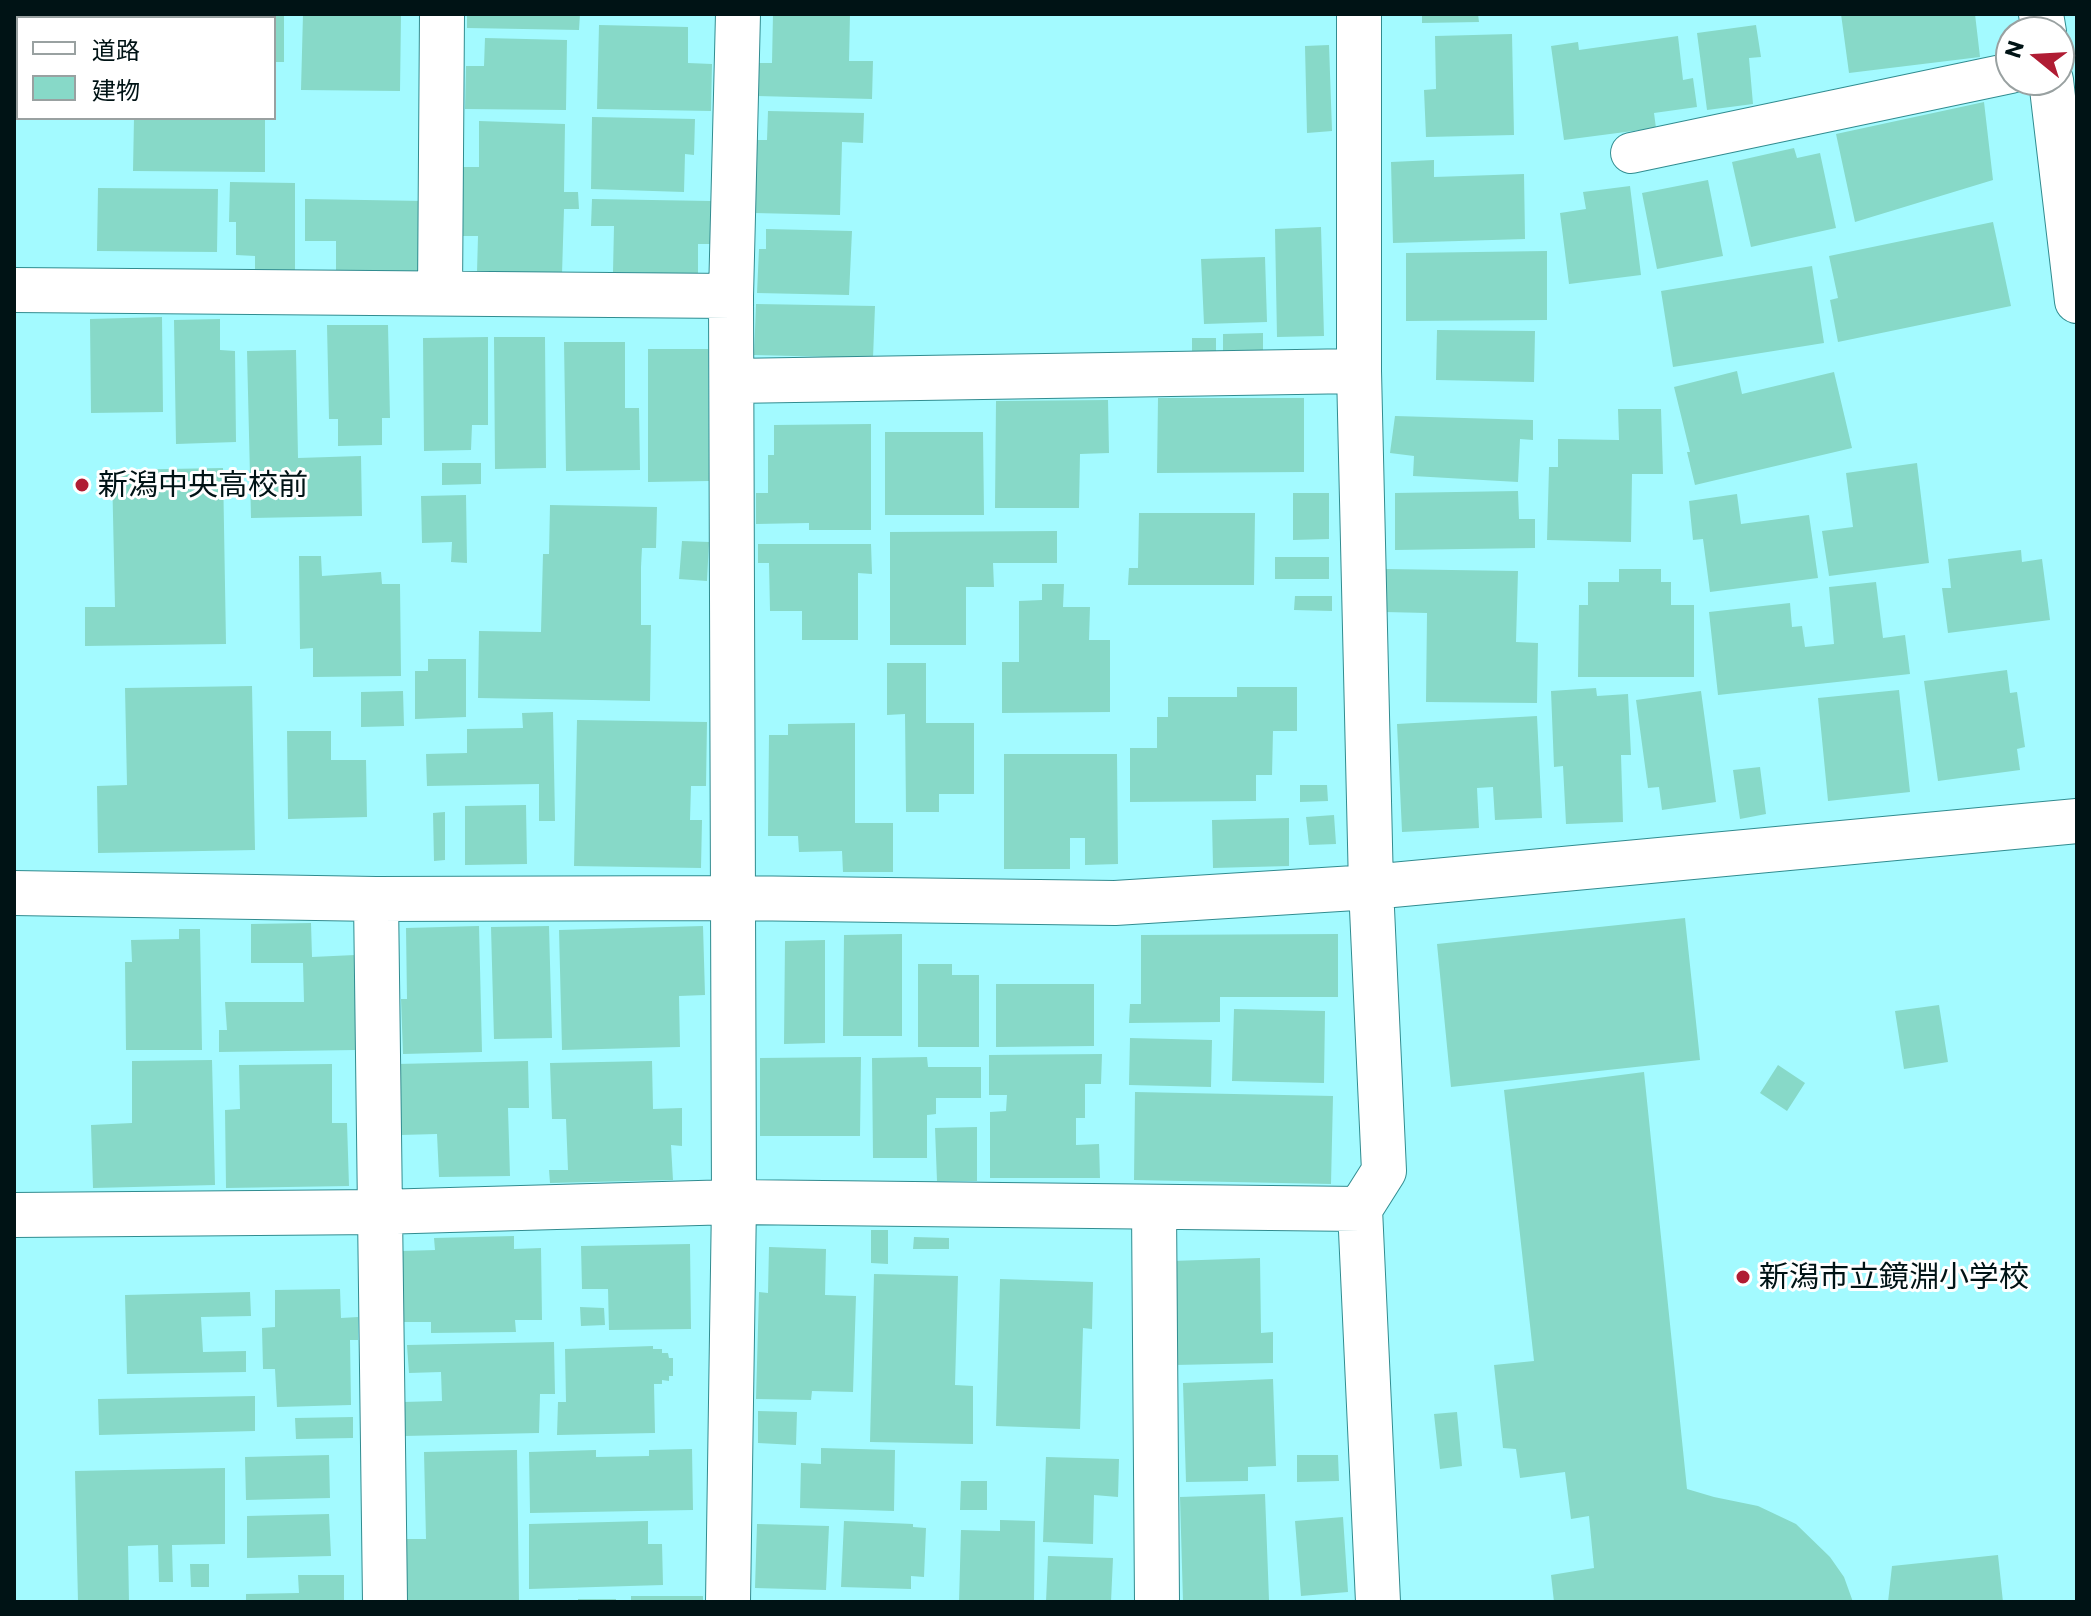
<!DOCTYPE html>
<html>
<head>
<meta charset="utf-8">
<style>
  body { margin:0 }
  #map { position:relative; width:2091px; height:1616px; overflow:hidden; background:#a3faff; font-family:Commissioner,"Noto Sans JP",sans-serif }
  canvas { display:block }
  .frame { position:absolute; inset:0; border:16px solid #001315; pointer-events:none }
  .legend { position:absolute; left:16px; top:16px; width:260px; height:104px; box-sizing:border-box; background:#fff; border:2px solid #99a1a1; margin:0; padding:10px 14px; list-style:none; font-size:24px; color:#001315 }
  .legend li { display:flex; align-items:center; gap:16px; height:40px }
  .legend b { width:40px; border:2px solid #99a1a1 }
  .north { position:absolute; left:1995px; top:16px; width:80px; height:80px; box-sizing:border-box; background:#fff; border:2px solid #99a1a1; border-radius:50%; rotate:288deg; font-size:22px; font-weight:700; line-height:32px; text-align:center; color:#001315 }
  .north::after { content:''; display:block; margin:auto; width:28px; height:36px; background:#b01c33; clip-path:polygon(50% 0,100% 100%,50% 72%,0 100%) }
</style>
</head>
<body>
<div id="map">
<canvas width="2091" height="1616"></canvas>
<div class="frame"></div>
<ul class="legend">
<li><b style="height:10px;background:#fff"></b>道路</li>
<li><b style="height:22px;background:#87d9c8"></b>建物</li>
</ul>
<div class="north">N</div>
</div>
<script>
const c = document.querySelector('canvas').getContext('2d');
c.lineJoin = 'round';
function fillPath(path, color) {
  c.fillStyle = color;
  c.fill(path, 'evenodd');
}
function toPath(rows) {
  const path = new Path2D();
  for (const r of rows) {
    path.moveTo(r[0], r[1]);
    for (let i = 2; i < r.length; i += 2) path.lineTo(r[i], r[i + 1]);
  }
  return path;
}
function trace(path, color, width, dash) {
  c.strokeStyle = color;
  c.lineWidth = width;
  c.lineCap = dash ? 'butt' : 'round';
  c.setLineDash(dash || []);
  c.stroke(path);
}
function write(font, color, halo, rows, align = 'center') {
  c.font = font + ' Commissioner,"Noto Sans JP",sans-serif';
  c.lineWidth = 6;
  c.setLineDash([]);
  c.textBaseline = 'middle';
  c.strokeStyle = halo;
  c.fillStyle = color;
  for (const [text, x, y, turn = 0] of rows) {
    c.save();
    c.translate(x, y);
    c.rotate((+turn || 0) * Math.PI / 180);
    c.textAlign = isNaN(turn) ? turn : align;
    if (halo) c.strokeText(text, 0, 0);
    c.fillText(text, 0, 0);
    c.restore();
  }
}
const building = toPath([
  [86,14,130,14,130,18,86,18],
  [136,14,197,14,197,18,136,18],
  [209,14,284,14,284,62,274,62,274,18,209,18],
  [303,14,401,14,400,91,301,90],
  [467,14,580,14,579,30,467,28],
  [773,14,850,14,849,61,873,61,872,99,757,96,757,63,772,63],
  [1422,14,1478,14,1479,22,1422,23],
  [1841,14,1975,14,1980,57,1849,73],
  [599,25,688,27,688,63,712,64,711,111,597,109],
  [1756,25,1761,57,1749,58,1753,104,1707,110,1697,33],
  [1512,34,1514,135,1426,137,1424,90,1436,89,1435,36],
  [1678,36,1683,80,1693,78,1697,107,1654,113,1656,128,1564,140,1551,46,1578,42,1579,50],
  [485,38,567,40,566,110,465,109,466,66,484,66],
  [1329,45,1332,131,1307,133,1305,46],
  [1984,102,1993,180,1855,222,1836,134],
  [768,111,864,113,863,143,842,142,840,215,754,213,756,140,767,140],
  [592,117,695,119,694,155,685,154,684,192,591,189],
  [134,118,265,118,265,172,133,171],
  [479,121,565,124,564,192,578,192,579,209,564,209,562,274,477,272,478,236,461,236,462,167,479,167],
  [1794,148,1797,158,1820,153,1836,228,1751,247,1732,162],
  [1434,160,1434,177,1524,174,1525,239,1393,243,1391,162],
  [1708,180,1723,256,1657,269,1642,193],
  [230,182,295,183,295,271,255,271,255,256,236,255,236,222,229,222],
  [1630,186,1641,275,1569,284,1560,213,1586,209,1583,192],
  [98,188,218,189,217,252,97,251],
  [305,199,424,201,423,274,336,273,336,241,305,241],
  [592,199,711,201,710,244,698,244,698,274,613,272,614,226,591,226],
  [1993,222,2011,306,1838,342,1830,300,1838,298,1829,256],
  [1321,227,1324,336,1277,337,1275,229],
  [766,229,852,231,849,295,757,293,759,249,766,249],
  [1547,251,1547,320,1406,321,1406,253],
  [1265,257,1267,322,1204,324,1201,259],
  [1812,266,1824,343,1673,367,1661,291],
  [756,304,875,306,873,358,754,355],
  [162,317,163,412,91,413,90,319],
  [220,319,220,350,235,351,236,442,176,444,174,320],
  [327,325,388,325,390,418,382,418,382,445,338,446,338,419,329,419],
  [1437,330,1535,331,1534,382,1436,380],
  [1263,333,1263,350,1223,351,1223,334],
  [488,337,488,425,472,425,471,450,424,451,423,338],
  [494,337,545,337,546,468,495,469],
  [1192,338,1216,338,1216,352,1192,353],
  [564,342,625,342,625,408,639,408,640,470,566,471],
  [648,349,708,349,709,481,648,482],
  [296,350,298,458,361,456,362,516,251,518,247,351],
  [1737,371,1742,394,1834,372,1852,448,1695,485,1687,452,1690,452,1674,387],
  [1158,398,1304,398,1304,472,1157,473],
  [1108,400,1109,453,1080,454,1079,508,995,508,996,401],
  [1618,409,1661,409,1663,474,1632,474,1631,542,1547,540,1549,467,1558,467,1558,439,1619,440],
  [1395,416,1533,420,1533,440,1520,439,1518,482,1413,476,1414,456,1390,453],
  [871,424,871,530,809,530,809,523,756,524,756,493,768,493,768,455,774,455,774,425],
  [885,432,983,432,984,515,885,515],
  [442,463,481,463,481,484,442,485],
  [1917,463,1929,563,1829,576,1822,531,1853,527,1846,473],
  [223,468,226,644,85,646,85,607,115,607,112,470],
  [1518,491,1519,519,1535,519,1535,548,1395,550,1395,493],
  [1293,493,1329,493,1329,539,1293,540],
  [1737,494,1741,524,1809,515,1818,578,1710,592,1703,539,1693,540,1689,501],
  [466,495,467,563,451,562,452,542,422,543,421,496],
  [550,505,657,507,656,548,642,548,641,567,641,625,651,625,650,701,478,698,479,631,541,632,543,554,549,554],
  [1139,513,1255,513,1254,585,1128,585,1129,568,1138,568],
  [1057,531,1057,563,993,563,994,587,966,587,966,645,890,645,890,532],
  [682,541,709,542,707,581,679,579],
  [758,544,871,544,872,574,858,573,858,640,802,640,802,611,770,611,769,563,758,563],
  [2021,550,2022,562,2042,559,2050,620,1948,633,1942,588,1951,588,1948,559],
  [299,556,321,556,322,576,381,572,382,584,400,584,401,676,313,677,313,648,300,649],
  [1275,557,1329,557,1329,579,1275,579],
  [1385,569,1518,571,1516,642,1538,643,1537,703,1426,702,1427,613,1385,612],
  [1619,569,1661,569,1661,582,1671,582,1671,605,1694,605,1694,677,1578,677,1579,605,1588,605,1588,582,1619,582],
  [1876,582,1883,638,1905,635,1910,674,1718,695,1709,612,1790,603,1792,627,1802,626,1805,647,1834,644,1829,587],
  [1042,584,1064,584,1063,607,1090,607,1089,640,1110,640,1110,712,1002,713,1002,662,1019,662,1019,601,1042,600],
  [1295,596,1332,596,1332,611,1294,610],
  [428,659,466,659,466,717,415,719,415,671,428,671],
  [887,663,926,663,926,723,974,723,974,794,939,794,939,812,906,812,905,714,887,715],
  [2007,670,2010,693,2017,692,2025,747,2017,749,2020,770,1938,781,1924,681],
  [252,686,255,850,98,853,97,786,127,785,125,688],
  [1237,687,1297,687,1297,731,1273,731,1272,775,1256,775,1256,801,1130,802,1130,748,1157,748,1157,717,1168,717,1168,697,1237,697],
  [1596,688,1597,696,1628,694,1631,755,1621,755,1623,822,1566,824,1563,766,1554,767,1551,691],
  [1899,690,1910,792,1828,801,1818,698],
  [403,691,404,726,361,727,361,692],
  [1701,691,1716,802,1662,810,1659,787,1648,788,1636,700],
  [553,712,555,821,539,821,539,784,427,786,426,754,467,753,467,729,523,728,522,713],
  [1537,716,1542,818,1495,820,1493,787,1477,788,1479,828,1402,832,1397,724],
  [577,720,707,722,706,786,691,786,690,820,702,820,701,868,574,866],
  [855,723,855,823,893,823,893,872,843,872,842,851,799,852,798,836,768,836,769,735,788,735,788,724],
  [287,731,331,731,331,760,366,760,367,817,288,819],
  [1004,754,1117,754,1118,864,1085,865,1085,838,1070,838,1070,869,1004,869],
  [1760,767,1766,814,1740,819,1733,770],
  [1300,785,1327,785,1328,801,1300,802],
  [526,805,527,864,465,865,465,806],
  [445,812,445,860,434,861,433,813],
  [1334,815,1336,844,1309,845,1306,817],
  [1289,818,1289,866,1213,868,1212,820],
  [1685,918,1700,1060,1451,1087,1437,944],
  [311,923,312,957,355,955,356,1050,219,1052,219,1030,227,1030,225,1002,304,1002,303,963,251,963,251,924],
  [479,926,482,1052,403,1054,401,999,407,999,406,928],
  [549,926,552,1038,494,1039,491,927],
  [703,926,705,995,679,996,680,1047,562,1050,559,930],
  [179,929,200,929,202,1050,126,1050,125,962,132,962,131,940,179,939],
  [902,934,902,1036,843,1036,844,935],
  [1338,934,1338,997,1220,997,1220,1022,1129,1023,1130,1004,1141,1004,1141,935],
  [825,940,825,1043,784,1044,785,941],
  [918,964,952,964,952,975,979,975,979,1047,918,1047],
  [996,984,1094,984,1094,1046,996,1047],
  [1939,1005,1948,1062,1904,1069,1895,1011],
  [1234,1009,1325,1011,1324,1083,1232,1081],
  [1130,1038,1212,1040,1211,1087,1129,1085],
  [1102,1054,1101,1084,1085,1084,1085,1118,1076,1118,1076,1145,1099,1144,1100,1178,990,1178,990,1112,1006,1111,1007,1095,989,1095,989,1055],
  [861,1057,860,1136,760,1136,760,1058],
  [927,1057,928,1067,981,1067,981,1098,936,1098,936,1114,927,1115,927,1158,873,1158,872,1058],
  [212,1060,215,1185,93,1188,91,1125,132,1123,132,1061],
  [528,1061,529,1108,508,1108,510,1176,439,1177,437,1134,400,1135,397,1064],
  [652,1061,653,1109,682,1108,682,1146,671,1145,673,1180,550,1183,549,1170,568,1170,566,1119,552,1119,550,1063],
  [332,1064,332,1123,347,1123,349,1186,226,1188,225,1110,240,1109,239,1065],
  [1778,1065,1805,1083,1787,1111,1760,1093],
  [1644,1072,1687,1489,1714,1497,1758,1506,1796,1524,1830,1557,1844,1577,1853,1602,1554,1602,1551,1575,1594,1568,1589,1516,1571,1519,1565,1472,1520,1478,1516,1449,1503,1448,1494,1365,1534,1361,1504,1090],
  [1135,1092,1333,1096,1331,1184,1134,1180],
  [977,1127,977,1181,937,1181,935,1128],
  [871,1230,888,1230,888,1264,871,1263],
  [514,1236,514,1249,541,1248,542,1320,515,1320,516,1332,431,1333,431,1322,402,1322,401,1251,435,1250,434,1238],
  [914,1237,949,1238,949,1249,913,1249],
  [690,1244,691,1329,609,1330,608,1289,582,1289,581,1246],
  [769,1247,826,1249,825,1295,856,1296,853,1392,812,1391,811,1400,756,1399,759,1292,768,1293],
  [1260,1258,1261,1333,1273,1332,1273,1363,1174,1365,1172,1261],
  [874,1274,958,1276,955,1385,973,1386,973,1444,870,1442],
  [1000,1279,1093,1282,1092,1329,1083,1328,1080,1429,996,1426],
  [340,1289,341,1318,358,1317,358,1340,350,1340,351,1405,277,1407,275,1369,263,1369,262,1328,275,1327,275,1290],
  [250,1292,251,1316,201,1317,203,1352,246,1351,246,1372,127,1374,125,1295],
  [580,1307,604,1308,605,1325,581,1326],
  [554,1342,555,1394,540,1394,539,1433,404,1436,403,1402,442,1401,441,1372,409,1373,407,1345],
  [653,1346,653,1349,662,1349,662,1353,668,1353,669,1358,673,1358,673,1376,669,1376,669,1381,662,1380,662,1384,654,1384,655,1433,557,1435,558,1402,566,1402,565,1349],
  [1273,1379,1276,1466,1248,1467,1248,1481,1186,1482,1183,1383],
  [255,1396,255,1431,99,1435,98,1399],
  [758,1411,797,1412,796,1445,758,1443],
  [1457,1412,1462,1466,1440,1469,1434,1414],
  [353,1417,353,1438,296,1439,295,1418],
  [821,1448,895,1450,894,1511,800,1508,801,1463,821,1464],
  [692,1449,693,1510,530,1513,529,1452,596,1450,596,1457,649,1456,649,1450],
  [517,1450,519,1602,407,1602,406,1539,426,1539,424,1452],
  [329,1455,330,1498,246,1500,245,1457],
  [1297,1455,1338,1455,1339,1481,1297,1482],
  [1046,1457,1119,1459,1118,1497,1094,1495,1093,1544,1043,1542],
  [225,1468,225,1544,172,1545,173,1582,159,1582,158,1545,128,1546,129,1602,78,1602,75,1471],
  [961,1481,987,1481,987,1510,960,1510],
  [1265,1494,1269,1600,1183,1602,1180,1497],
  [329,1514,331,1556,247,1558,247,1516],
  [1343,1517,1348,1592,1301,1596,1295,1521],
  [1000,1520,1035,1521,1034,1602,959,1602,961,1530,1000,1531],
  [648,1521,648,1544,662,1544,663,1585,529,1589,529,1524],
  [844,1521,913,1524,913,1527,926,1528,924,1577,911,1576,911,1589,841,1587],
  [757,1524,829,1526,826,1590,755,1588],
  [1998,1555,2003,1602,1888,1602,1892,1566],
  [1048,1556,1113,1558,1111,1602,1046,1602],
  [190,1564,209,1564,209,1587,191,1587],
  [298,1575,344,1575,344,1602,246,1602,246,1594,299,1593],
  [631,1596,703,1596,703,1602,631,1602],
  [578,1599,616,1599,616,1602,578,1602]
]);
const service = toPath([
  [1631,153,2011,73]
]);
const minor = toPath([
  [1359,14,1359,371,1371,887,1384,1171,1360,1209,1378,1602],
  [14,290,731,296],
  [440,293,442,14],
  [732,381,1359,371],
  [14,893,376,899,734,898,1115,903,1371,887,2077,821],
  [376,899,385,1602],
  [1154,1208,1157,1602],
  [14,1215,379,1212,734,1202,1360,1209],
  [728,1602,734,1202,731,296,738,14]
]);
const tertiary = toPath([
  [2041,14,2044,32],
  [2051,80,2077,301]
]);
const markers = [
  [82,485,8,"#b01c33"],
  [1743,1277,8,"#b01c33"]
];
const poiNames = [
  ["新潟中央高校前",98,485],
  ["新潟市立鏡淵小学校",1759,1277]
];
fillPath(building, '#87d9c8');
trace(service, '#318c90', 42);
trace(minor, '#318c90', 46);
trace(tertiary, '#318c90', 46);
trace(service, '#fff', 40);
trace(minor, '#fff', 44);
trace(tertiary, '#fff', 44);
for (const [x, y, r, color] of markers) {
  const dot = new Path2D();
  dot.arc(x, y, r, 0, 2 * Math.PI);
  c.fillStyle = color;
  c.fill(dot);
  trace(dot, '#fff', 3);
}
write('30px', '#001315', '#fff', poiNames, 'left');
</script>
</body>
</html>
